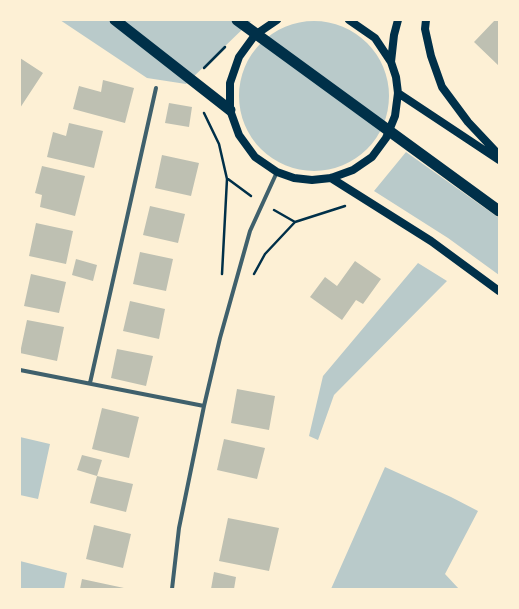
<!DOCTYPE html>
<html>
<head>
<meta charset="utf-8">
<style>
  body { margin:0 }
  #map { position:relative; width:519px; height:609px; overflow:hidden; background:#fdf0d5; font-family:"Open Sans",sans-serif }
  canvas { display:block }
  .frame { position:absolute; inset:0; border:21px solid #fdf0d5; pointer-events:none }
</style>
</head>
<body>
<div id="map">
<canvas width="519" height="609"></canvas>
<div class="frame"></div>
</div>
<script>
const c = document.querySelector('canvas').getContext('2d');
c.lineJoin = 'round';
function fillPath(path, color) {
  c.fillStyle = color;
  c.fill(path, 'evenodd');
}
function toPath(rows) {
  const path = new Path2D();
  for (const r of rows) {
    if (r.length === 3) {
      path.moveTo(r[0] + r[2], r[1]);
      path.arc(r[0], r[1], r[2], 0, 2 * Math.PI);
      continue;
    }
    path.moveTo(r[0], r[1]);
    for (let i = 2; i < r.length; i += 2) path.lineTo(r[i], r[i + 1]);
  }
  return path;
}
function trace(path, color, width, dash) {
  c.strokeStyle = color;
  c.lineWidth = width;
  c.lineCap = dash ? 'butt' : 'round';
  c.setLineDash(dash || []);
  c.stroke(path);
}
const green = toPath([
  [60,20,252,20,186,84,147,78],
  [314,96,75],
  [406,152,499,218,499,275,448,238,374,191],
  [418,263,447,281,334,395,318,440,309,436,323,376],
  [20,437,50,444,38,499,20,495],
  [385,467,451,497,478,511,445,574,459,589,331,589],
  [20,561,67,573,64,589,20,589]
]);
const building = toPath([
  [495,20,499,20,499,66,474,42],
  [20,58,43,73,20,108],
  [103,80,134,88,125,123,73,109,79,86,101,92],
  [169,103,192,107,189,127,165,123],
  [69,123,103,131,94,168,47,157,53,132,66,136],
  [162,155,199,163,191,196,155,188],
  [42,166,85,176,75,216,40,207,42,195,35,193],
  [150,206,185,214,178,243,143,235],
  [36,223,73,231,66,264,29,256],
  [140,252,173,259,166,291,133,284],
  [76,259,97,265,93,281,72,275],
  [355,261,381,279,363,304,356,300,342,320,310,297,325,277,337,286],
  [31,274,66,282,59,313,24,306],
  [130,301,165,309,159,339,123,331],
  [27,320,64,327,57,361,20,353],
  [117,349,153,356,146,386,111,378],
  [237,389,275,396,269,430,231,423],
  [102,408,139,417,129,458,92,449],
  [224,439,265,448,257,479,217,470],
  [82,455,102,460,97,476,77,470],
  [97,476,133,484,126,512,90,503],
  [228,518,279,528,269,571,219,561],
  [94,525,131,534,123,568,86,559],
  [214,572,236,577,234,589,211,589],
  [82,579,124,588,124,589,80,589]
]);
const path = toPath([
  [204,68,225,47],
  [204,113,219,144,227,179,222,274],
  [228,179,251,196],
  [274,210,295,222],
  [254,274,265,254,295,222,345,206]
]);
const minor = toPath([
  [20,370,204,406],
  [90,383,156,88],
  [172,589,179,528,204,406,220,338,250,231,277,172]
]);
const secondary = toPath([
  [277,20,255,35,239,57,230,83,230,110,239,135,255,157,277,172,294,178,312,180,331,178,353,170,372,157,386,138,395,116,398,93,396,77,391,62,375,38,349,20],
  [426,20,425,29,431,56,442,87,468,122,499,155],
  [391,62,394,35,398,20],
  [398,93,499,160],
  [331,178,431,241,499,291]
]);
const trunk = toPath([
  [115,20,230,110],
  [237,20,499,211]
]);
fillPath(green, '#b9caca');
fillPath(building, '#bec0b2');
trace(path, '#003049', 2.5);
trace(minor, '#3f606c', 4);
trace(secondary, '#003049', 8);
trace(trunk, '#003049', 11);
</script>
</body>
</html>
